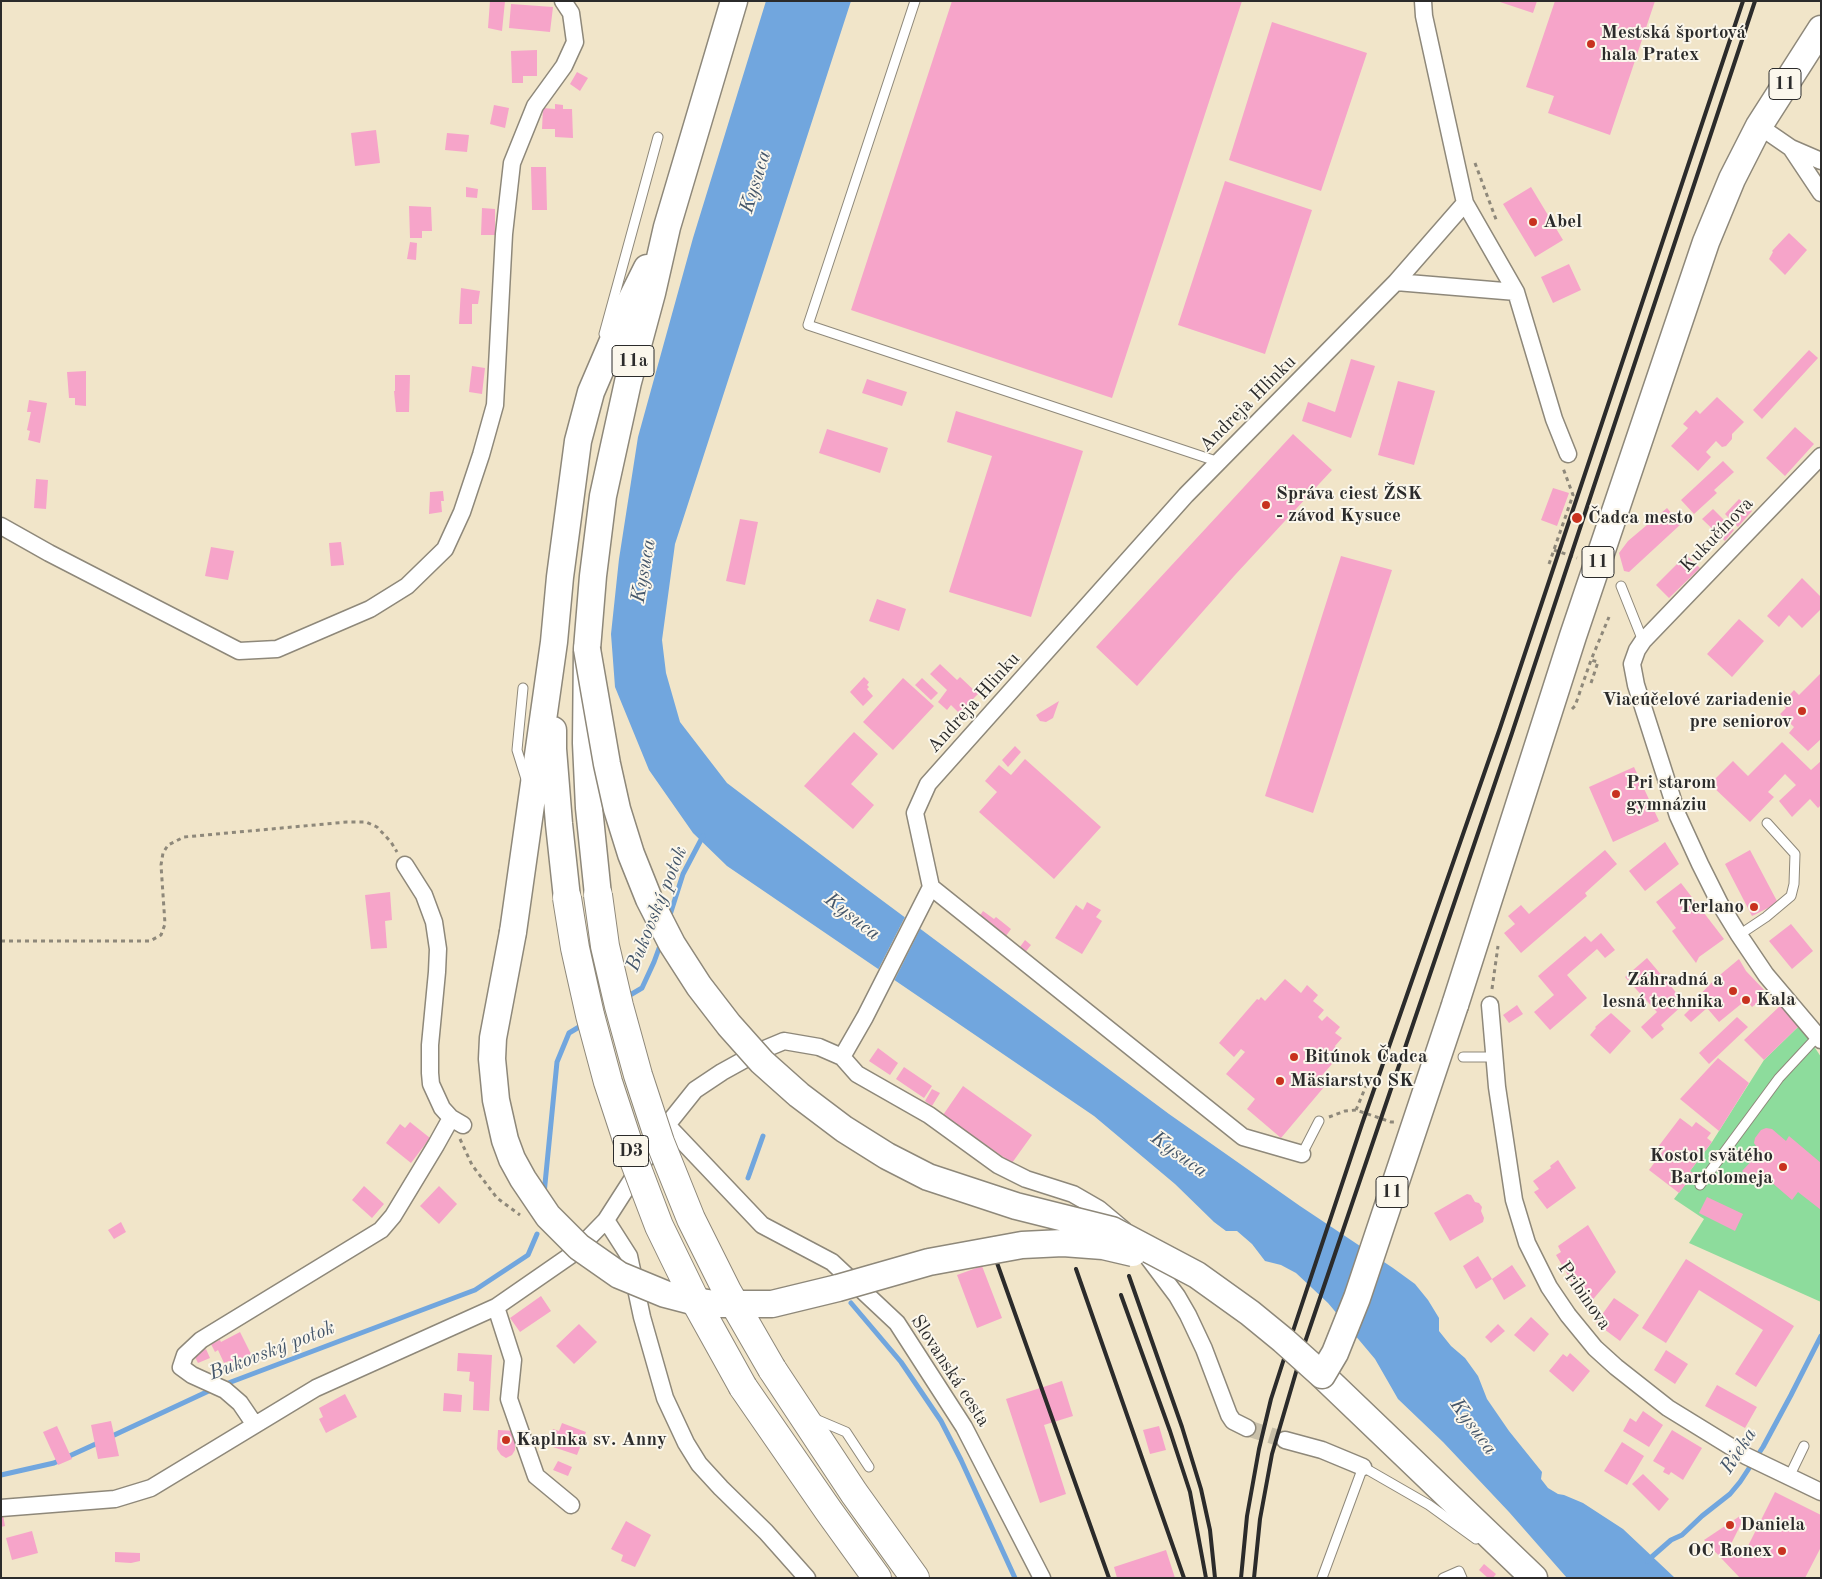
<!DOCTYPE html>
<html>
<head>
<meta charset="utf-8">
<style>
  body { margin:0 }
  #map { position:relative; width:1822px; height:1579px; overflow:hidden; background:#f1e5c9; font-family:"Old Standard TT",serif }
  canvas { display:block }
  .frame { position:absolute; inset:0; border:2px solid #2b2b2b; pointer-events:none }
</style>
</head>
<body>
<div id="map">
<canvas width="1822" height="1579"></canvas>
<div class="frame"></div>
</div>
<script>
const c = document.querySelector('canvas').getContext('2d');
c.lineJoin = 'round';
function fillPath(path, color) {
  c.fillStyle = color;
  c.fill(path, 'evenodd');
}
function toPath(rows) {
  const path = new Path2D();
  for (const r of rows) {
    path.moveTo(r[0], r[1]);
    for (let i = 2; i < r.length; i += 2) path.lineTo(r[i], r[i + 1]);
  }
  return path;
}
function trace(path, color, width, dash) {
  c.strokeStyle = color;
  c.lineWidth = width;
  c.lineCap = dash ? 'butt' : 'round';
  c.setLineDash(dash || []);
  c.stroke(path);
}
function write(font, color, halo, rows, align = 'center') {
  c.font = font + ' "Old Standard TT",serif';
  c.lineWidth = 4;
  c.setLineDash([]);
  c.textBaseline = 'middle';
  c.strokeStyle = halo;
  c.fillStyle = color;
  for (const [text, x, y, turn = 0] of rows) {
    c.save();
    c.translate(x, y);
    c.rotate((+turn || 0) * Math.PI / 180);
    c.textAlign = isNaN(turn) ? turn : align;
    if (halo) c.strokeText(text, 0, 0);
    c.fillText(text, 0, 0);
    c.restore();
  }
}
const green = toPath([
  [1800,1025,1821,1057,1821,1302,1689,1243,1704,1219,1674,1199,1693,1174,1690,1171,1712,1142,1764,1060]
]);
const water = toPath([
  [766,1,851,1,675,544,662,640,666,673,680,722,727,783,852,878,1169,1114,1300,1206,1393,1268,1415,1284,1428,1300,1439,1318,1439,1331,1451,1346,1465,1358,1478,1376,1487,1399,1509,1431,1542,1472,1541,1479,1548,1488,1558,1494,1564,1495,1583,1503,1623,1529,1675,1578,1567,1578,1509,1512,1443,1442,1398,1399,1375,1359,1328,1303,1296,1273,1281,1265,1265,1261,1252,1244,1237,1231,1226,1231,1214,1222,1175,1184,1094,1116,727,866,693,833,649,770,615,687,611,634,619,559,638,437,693,238]
]);
const pier = toPath([
  [906,915,921,927,893,983,877,972]
]);
const stream = toPath([
  [669,918,683,874,703,836],
  [625,998,642,988,654,962,661,943],
  [748,1178,763,1136],
  [544,1194,557,1062,569,1033,584,1024],
  [851,1303,901,1362,941,1421,961,1460,1015,1578],
  [223,1385,475,1290,528,1255,537,1234],
  [110,1437,213,1389],
  [1,1475,54,1463,100,1442],
  [1647,1561,1671,1540,1682,1535,1702,1516,1730,1494,1740,1482,1763,1447,1791,1395,1821,1336]
]);
const building = toPath([
  [490,1,505,1,502,31,488,28],
  [952,1,1242,1,1112,398,851,310],
  [1497,1,1537,1,1533,13],
  [1555,1,1655,1,1610,135,1548,113,1554,96,1526,87],
  [511,4,553,7,550,32,509,28],
  [1272,22,1367,53,1321,191,1229,160],
  [537,50,537,76,523,76,523,83,512,83,511,51],
  [577,72,588,78,580,91,570,84],
  [555,104,563,105,563,109,572,109,573,138,555,137,555,129,542,129,543,108,555,109],
  [494,105,509,108,505,128,490,124],
  [376,130,380,163,355,166,351,133],
  [447,133,469,135,467,152,445,150],
  [531,167,546,167,547,210,532,210],
  [1225,181,1312,210,1265,354,1178,325],
  [466,187,478,189,477,198,466,197],
  [1531,187,1563,240,1535,257,1503,204],
  [409,206,431,207,432,231,422,231,422,238,410,238],
  [482,208,495,209,495,235,481,235],
  [1789,233,1807,250,1785,275,1769,259,1773,252,1772,251],
  [410,242,417,243,416,260,407,259],
  [1569,264,1581,290,1553,303,1541,277],
  [461,288,480,291,478,304,472,304,472,324,459,324],
  [1809,350,1818,358,1762,419,1753,410],
  [1351,359,1375,366,1351,438,1302,421,1308,402,1335,412],
  [472,366,485,368,482,394,469,392],
  [86,371,86,406,75,405,75,398,69,398,67,372],
  [395,375,410,375,409,412,396,412,394,391,395,391],
  [867,379,907,392,902,406,862,393],
  [1398,381,1435,391,1414,465,1378,455],
  [1717,397,1744,422,1732,434,1732,439,1726,446,1722,447,1716,441,1706,452,1711,457,1698,471,1671,446,1688,428,1683,424,1696,410,1700,414],
  [29,400,47,403,40,443,28,440,30,431,27,430,31,412,27,412],
  [956,411,1083,451,1031,617,949,592,992,456,947,442],
  [1795,427,1814,444,1785,476,1766,458],
  [827,429,888,448,880,473,819,453],
  [1293,434,1332,470,1235,575,1137,686,1096,647],
  [1723,461,1734,472,1714,490,1717,493,1694,514,1681,500],
  [36,479,48,480,46,509,34,508],
  [1553,488,1569,493,1557,526,1541,520],
  [443,491,444,501,441,501,442,512,429,514,430,492],
  [1739,499,1752,511,1738,527,1725,514],
  [1667,508,1681,524,1629,572,1624,571,1619,553,1628,541],
  [1713,509,1734,530,1725,541,1702,519],
  [740,519,758,522,745,585,726,581],
  [341,542,344,565,331,566,329,543],
  [211,547,234,551,228,580,205,576],
  [1686,555,1700,568,1669,598,1656,585],
  [1341,556,1392,570,1313,813,1265,796],
  [1802,578,1821,597,1821,609,1802,628,1789,615,1779,627,1767,616],
  [877,599,906,609,899,631,869,621],
  [1739,619,1764,641,1732,677,1707,654],
  [940,664,957,680,960,677,978,694,959,713,951,705,947,710,938,702,947,690,930,674],
  [1821,673,1821,739,1808,751,1789,733,1794,727,1780,714,1786,708,1782,703,1794,690,1799,695],
  [864,677,869,682,867,685,869,687,867,689,873,696,863,706,850,692],
  [903,678,934,706,893,750,863,722],
  [922,678,938,693,931,700,915,685],
  [1059,701,1053,718,1046,722,1040,721,1036,715],
  [854,732,878,754,851,784,874,805,853,829,804,786],
  [1782,742,1811,770,1821,761,1821,805,1818,808,1810,799,1792,817,1779,801,1796,785,1785,774,1768,792,1774,797,1750,822,1710,784,1733,761,1748,776],
  [1015,746,1021,752,1008,767,1002,760],
  [1025,759,1101,827,1054,879,979,812,997,792,985,781,999,765,1011,775],
  [1634,767,1659,821,1613,842,1589,787],
  [1665,842,1679,864,1645,891,1629,871],
  [1605,850,1617,864,1585,893,1587,896,1521,953,1504,933,1515,924,1508,916,1521,905,1529,914],
  [1750,850,1778,903,1752,916,1725,864],
  [1681,883,1724,939,1699,957,1696,963,1672,931,1676,928,1656,902],
  [390,892,392,920,385,921,387,948,371,949,365,895],
  [1087,902,1101,910,1096,917,1102,921,1082,954,1055,938,1076,905,1083,910],
  [983,911,994,919,996,917,1011,929,1003,940,977,920],
  [1791,924,1813,951,1792,969,1769,941],
  [1601,933,1615,950,1605,958,1597,949,1567,975,1587,998,1550,1030,1534,1012,1554,995,1538,976,1585,936,1591,942],
  [1025,940,1031,945,1023,955,1017,951],
  [1647,958,1685,1003,1661,1025,1664,1029,1652,1039,1641,1027,1657,1012,1625,977],
  [1739,959,1746,971,1768,994,1752,1007,1746,1000,1719,1022,1707,1008,1691,1022,1684,1015,1695,1004,1693,1002,1715,979],
  [1285,979,1301,993,1307,985,1318,995,1313,1001,1324,1010,1318,1017,1322,1021,1327,1016,1340,1027,1335,1033,1342,1038,1335,1046,1336,1048,1333,1052,1336,1054,1329,1062,1332,1064,1317,1081,1324,1087,1281,1138,1247,1109,1255,1099,1226,1074,1245,1052,1241,1049,1234,1057,1219,1043,1257,999,1259,1000,1261,997,1265,1001],
  [1517,1005,1523,1014,1509,1023,1503,1015],
  [1781,1005,1800,1025,1764,1060,1744,1040],
  [1611,1013,1631,1031,1610,1054,1590,1035,1596,1028,1595,1027],
  [1737,1017,1748,1027,1709,1064,1699,1053],
  [878,1048,898,1063,890,1075,869,1061],
  [1718,1058,1749,1083,1719,1131,1680,1099],
  [904,1067,932,1086,924,1098,896,1079],
  [963,1086,1032,1135,1012,1163,943,1115],
  [932,1089,940,1093,932,1106,925,1101],
  [1680,1118,1692,1127,1696,1122,1711,1133,1707,1138,1712,1142,1690,1171,1694,1174,1679,1193,1649,1170,1663,1151,1658,1147],
  [410,1122,430,1138,411,1163,386,1143,400,1124,405,1128],
  [1766,1128,1772,1129,1786,1141,1789,1136,1821,1163,1821,1210,1798,1192,1792,1200,1762,1174,1754,1182,1742,1171,1760,1152,1754,1143,1755,1138,1761,1130],
  [1558,1160,1576,1188,1547,1209,1534,1192,1539,1189,1533,1181,1551,1168,1550,1166],
  [364,1186,384,1204,372,1218,352,1200],
  [439,1186,457,1204,439,1224,420,1206],
  [1467,1194,1471,1195,1475,1202,1479,1203,1482,1207,1481,1211,1484,1218,1483,1222,1450,1241,1434,1213],
  [1707,1197,1743,1214,1735,1231,1699,1213],
  [121,1222,126,1232,114,1239,108,1230],
  [1588,1225,1616,1272,1590,1303,1577,1279,1572,1282,1556,1255,1561,1252,1558,1246],
  [1478,1256,1492,1279,1512,1265,1526,1286,1504,1300,1492,1279,1476,1289,1463,1266],
  [1686,1259,1794,1326,1756,1387,1735,1374,1763,1330,1699,1290,1666,1343,1642,1328],
  [982,1266,1002,1318,977,1328,957,1275],
  [541,1296,551,1311,520,1332,510,1318],
  [1614,1298,1639,1315,1620,1341,1596,1323],
  [1531,1317,1549,1334,1534,1352,1514,1335],
  [579,1324,597,1342,574,1364,556,1346],
  [1498,1324,1505,1331,1491,1343,1485,1337],
  [240,1332,251,1354,230,1364,229,1361,224,1363,218,1350,215,1352,211,1344,220,1340,221,1342],
  [206,1349,210,1358,198,1363,194,1355],
  [1666,1350,1688,1364,1675,1384,1654,1370],
  [458,1353,492,1355,489,1411,473,1410,474,1382,469,1381,470,1372,457,1371],
  [1570,1353,1590,1371,1573,1392,1549,1371,1563,1354,1567,1357],
  [1062,1381,1073,1416,1044,1425,1066,1494,1040,1503,1006,1399],
  [1717,1385,1757,1407,1745,1428,1705,1406],
  [444,1393,462,1395,461,1412,443,1411],
  [345,1394,357,1417,326,1433,319,1419,323,1417,319,1408],
  [1643,1411,1663,1425,1649,1447,1623,1431,1630,1418,1636,1422],
  [111,1421,119,1456,98,1459,91,1425],
  [562,1423,586,1432,577,1455,553,1447,555,1440,550,1438,553,1429,559,1431],
  [57,1426,72,1459,58,1465,43,1432],
  [1159,1426,1166,1450,1150,1454,1143,1430],
  [498,1430,515,1431,515,1450,512,1455,506,1458,501,1455,497,1449],
  [1672,1430,1702,1448,1683,1480,1671,1472,1669,1475,1663,1472,1665,1468,1653,1461],
  [1622,1442,1644,1456,1627,1485,1604,1471],
  [558,1461,572,1467,568,1476,553,1470],
  [1643,1474,1669,1499,1659,1511,1632,1484],
  [1775,1492,1821,1515,1821,1547,1805,1578,1740,1578,1704,1540,1740,1516,1743,1520,1729,1548,1744,1554],
  [3,1515,5,1526,1,1527,1,1516],
  [626,1521,651,1535,635,1567,621,1561,623,1555,611,1549],
  [32,1531,38,1553,12,1560,6,1538],
  [1166,1550,1175,1578,1117,1578,1114,1567],
  [115,1552,140,1553,140,1561,131,1563,115,1562],
  [1484,1564,1496,1574,1493,1578,1488,1578,1479,1570]
]);
const minorTunnel = toPath([
  [1247,1428,1285,1440]
]);
const path = toPath([
  [1475,163,1497,222],
  [1554,550,1577,558],
  [1549,564,1573,495,1563,468],
  [1591,683,1598,662,1591,660],
  [1572,709,1575,706,1591,660,1609,617],
  [1,941,150,941,161,935,165,924,161,865,163,853,168,845,184,837,347,822,366,822,377,827,391,842,397,852],
  [1492,989,1498,946],
  [1356,1110,1366,1086],
  [1329,1117,1345,1111,1356,1110,1391,1122,1394,1122],
  [460,1139,472,1165,497,1198,520,1215]
]);
const service = toPath([
  [915,1,808,325,1219,462],
  [604,334,658,137],
  [1621,586,1643,641],
  [523,688,517,750,526,779],
  [1739,935,1766,917,1791,896,1794,884,1795,854,1767,823],
  [1463,1057,1494,1057],
  [1302,1154,1319,1121],
  [1700,1185,1779,1078,1818,1036],
  [813,1418,846,1432,869,1467],
  [1789,1477,1804,1446],
  [1322,1578,1363,1467,1429,1505,1476,1539],
  [1443,1578,1459,1571,1462,1578]
]);
const minor = toPath([
  [1423,1,1424,16,1465,203,1516,292,1554,419,1568,454],
  [1759,126,1791,148,1821,161],
  [1791,148,1821,193],
  [1396,282,1516,292],
  [1821,456,1643,641,1637,650,1632,664,1636,685,1678,816,1700,864,1720,904,1739,935,1766,975,1821,1040],
  [1,526,49,553,239,651,277,649,370,609,407,586,445,549,462,512,481,455,495,405,504,234,512,163,535,106,564,66,575,42,571,13,563,1],
  [405,865,424,895,434,922,438,949,437,972,430,1045,430,1073,431,1084,442,1108,451,1118,463,1125],
  [931,887,1243,1137,1302,1154],
  [1490,1005,1497,1087,1514,1200,1527,1243,1549,1287,1568,1315,1595,1348,1616,1367,1668,1408,1746,1456,1821,1492],
  [842,1057,865,1017,931,887,915,813,928,784,1186,495,1396,282,1465,203],
  [667,1125,762,1225,832,1262,897,1323,964,1427,1042,1578],
  [606,1220,629,1256,642,1317,665,1398,686,1443,699,1464,721,1488,766,1532,807,1578],
  [1144,1252,1177,1296,1188,1315,1204,1349,1229,1415,1233,1421,1247,1428],
  [496,1307,513,1360,509,1399,536,1476,571,1505],
  [255,1425,240,1403,225,1390,192,1375,181,1367,185,1355,201,1340,381,1230,393,1216,436,1145,451,1118],
  [1285,1440,1322,1450,1363,1467],
  [1,1508,115,1499,151,1488,316,1388,496,1307,574,1253,606,1220,667,1125,695,1090,722,1072,760,1051,784,1041,819,1047,842,1057,857,1074,929,1115,998,1165,1026,1179,1073,1194,1099,1209,1124,1230]
]);
const primary = toPath([
  [553,730,553,749,559,824,567,898],
  [598,895,589,808,586,743,587,649,593,576,603,496,628,382,652,293,667,227,734,1],
  [513,932,554,642,560,577,578,441,591,392,627,308,647,268],
  [1455,1005,1573,636,1706,242,1732,179,1759,126,1821,29],
  [1322,1375,1534,1578]
]);
const motorway = toPath([
  [772,1369,854,1493,915,1578],
  [743,1387,828,1510,877,1578]
]);
const rail = toPath([
  [996,1260,1109,1578],
  [1076,1269,1184,1578],
  [1129,1276,1182,1427,1201,1489,1210,1530,1215,1578],
  [1121,1295,1170,1431,1190,1492,1206,1578],
  [1241,1578,1247,1516,1259,1449,1271,1399,1292,1334,1362,1124,1500,728,1743,1],
  [1254,1578,1260,1519,1272,1454,1304,1345,1512,733,1755,1]
]);
const primaryBridge = toPath([
  [587,649,607,764,617,809,631,854,649,899,672,944,699,986,729,1025,762,1062,799,1095,844,1129,887,1156,928,1177,1016,1206,1112,1230,1197,1275,1250,1313,1283,1340,1322,1375,1335,1353,1357,1298,1455,1005],
  [513,932,493,1038,492,1059,496,1100,505,1140,512,1159,523,1179,548,1216,579,1247,619,1275,665,1294,688,1300,715,1304,772,1304,838,1288,929,1262,1022,1245,1063,1243,1103,1246,1133,1253]
]);
const motorwayBridge = toPath([
  [598,895,605,946,619,1006,638,1075,660,1142,691,1219,727,1291,772,1369],
  [567,898,575,948,590,1015,608,1082,632,1155,659,1226,698,1306,743,1387]
]);
const markers = [
  [1591,44,5,"#c8321e"],
  [1533,222,5,"#c8321e"],
  [1266,505,5,"#c8321e"],
  [1577,518,6,"#c8321e"],
  [1802,711,5,"#c8321e"],
  [1616,794,5,"#c8321e"],
  [1754,907,5,"#c8321e"],
  [1733,991,5,"#c8321e"],
  [1746,1000,5,"#c8321e"],
  [1294,1057,5,"#c8321e"],
  [1280,1081,5,"#c8321e"],
  [1783,1167,5,"#c8321e"],
  [506,1440,5,"#c8321e"],
  [1730,1525,5,"#c8321e"],
  [1782,1551,5,"#c8321e"]
];
const shields = [
  [1785,84,32],
  [633,361,42],
  [1598,562,32],
  [631,1151,35],
  [1392,1192,32]
];
const shieldNames = [
  ["11",1785,84],
  ["11a",633,361],
  ["11",1598,562],
  ["D3",631,1151],
  ["11",1392,1192]
];
const poiNames = [
  ["Mestská športová",1601,33],
  ["hala Pratex",1601,55],
  ["Abel",1543,222],
  ["Správa ciest ŽSK",1276,494],
  ["- závod Kysuce",1276,516],
  ["Čadca mesto",1588,518],
  ["Viacúčelové zariadenie",1792,700,"right"],
  ["pre seniorov",1792,722,"right"],
  ["Pri starom",1626,783],
  ["gymnáziu",1626,805],
  ["Terlano",1744,907,"right"],
  ["Záhradná a",1723,980,"right"],
  ["lesná technika",1723,1002,"right"],
  ["Kala",1756,1000],
  ["Bitúnok Čadca",1304,1057],
  ["Mäsiarstvo SK",1290,1081],
  ["Kostol svätého",1773,1156,"right"],
  ["Bartolomeja",1773,1178,"right"],
  ["Kaplnka sv. Anny",516,1440],
  ["Daniela",1740,1525],
  ["OC Ronex",1772,1551,"right"]
];
const streetNames = [
  ["Andreja Hlinku",1248,404,-45],
  ["Kukučínova",1717,535,-46],
  ["Andreja Hlinku",974,703,-48],
  ["Pribinova",1584,1296,55],
  ["Slovanská cesta",950,1371,57]
];
const waterNames = [
  ["Kysuca",756,182,-73],
  ["Kysuca",644,571,-80],
  ["Bukovský potok",657,909,-68],
  ["Kysuca",852,917,38],
  ["Kysuca",1179,1155,36],
  ["Bukovský potok",272,1351,-21],
  ["Kysuca",1473,1427,54],
  ["Rieka",1739,1451,-57]
];
fillPath(green, '#8ddc9c');
fillPath(water, '#71a6de');
fillPath(pier, '#f1e5c9');
trace(stream, '#71a6de', 5);
fillPath(building, '#f6a4c9');
trace(minorTunnel, '#c9c0a9', 16, [16, 8]);
trace(service, '#8e887a', 11);
trace(minor, '#8e887a', 19);
trace(primary, '#8e887a', 29);
trace(motorway, '#8e887a', 30);
trace(path, '#8e887a', 3, [4, 4]);
trace(service, '#fff', 9);
trace(minor, '#fff', 16);
trace(primary, '#fff', 26);
trace(motorway, '#fff', 28);
trace(rail, '#2b2b2b', 4);
trace(primaryBridge, '#8e887a', 29, []);
trace(motorwayBridge, '#8e887a', 30, []);
trace(primaryBridge, '#fff', 26);
trace(motorwayBridge, '#fff', 28);
for (const [x, y, r, color] of markers) {
  const dot = new Path2D();
  dot.arc(x, y, r, 0, 2 * Math.PI);
  c.fillStyle = color;
  c.fill(dot);
  trace(dot, '#fbf7ec', 2);
}
for (const [x, y, w] of shields) {
  const box = new Path2D();
  box.roundRect(x - w / 2, y - 15.5, w, 31, 4);
  c.fillStyle = '#fbf7ec';
  c.fill(box);
  trace(box, '#2b2b2b', 1);
}
write('bold 18px', '#2b2b2b', null, shieldNames);
write('bold 19px', '#2b2b2b', '#fbf7ec', poiNames, 'left');
write('19px', '#2b2b2b', '#fbf7ec', streetNames);
write('italic 20px', '#44566a', '#fbf7ec', waterNames);
</script>
</body>
</html>
